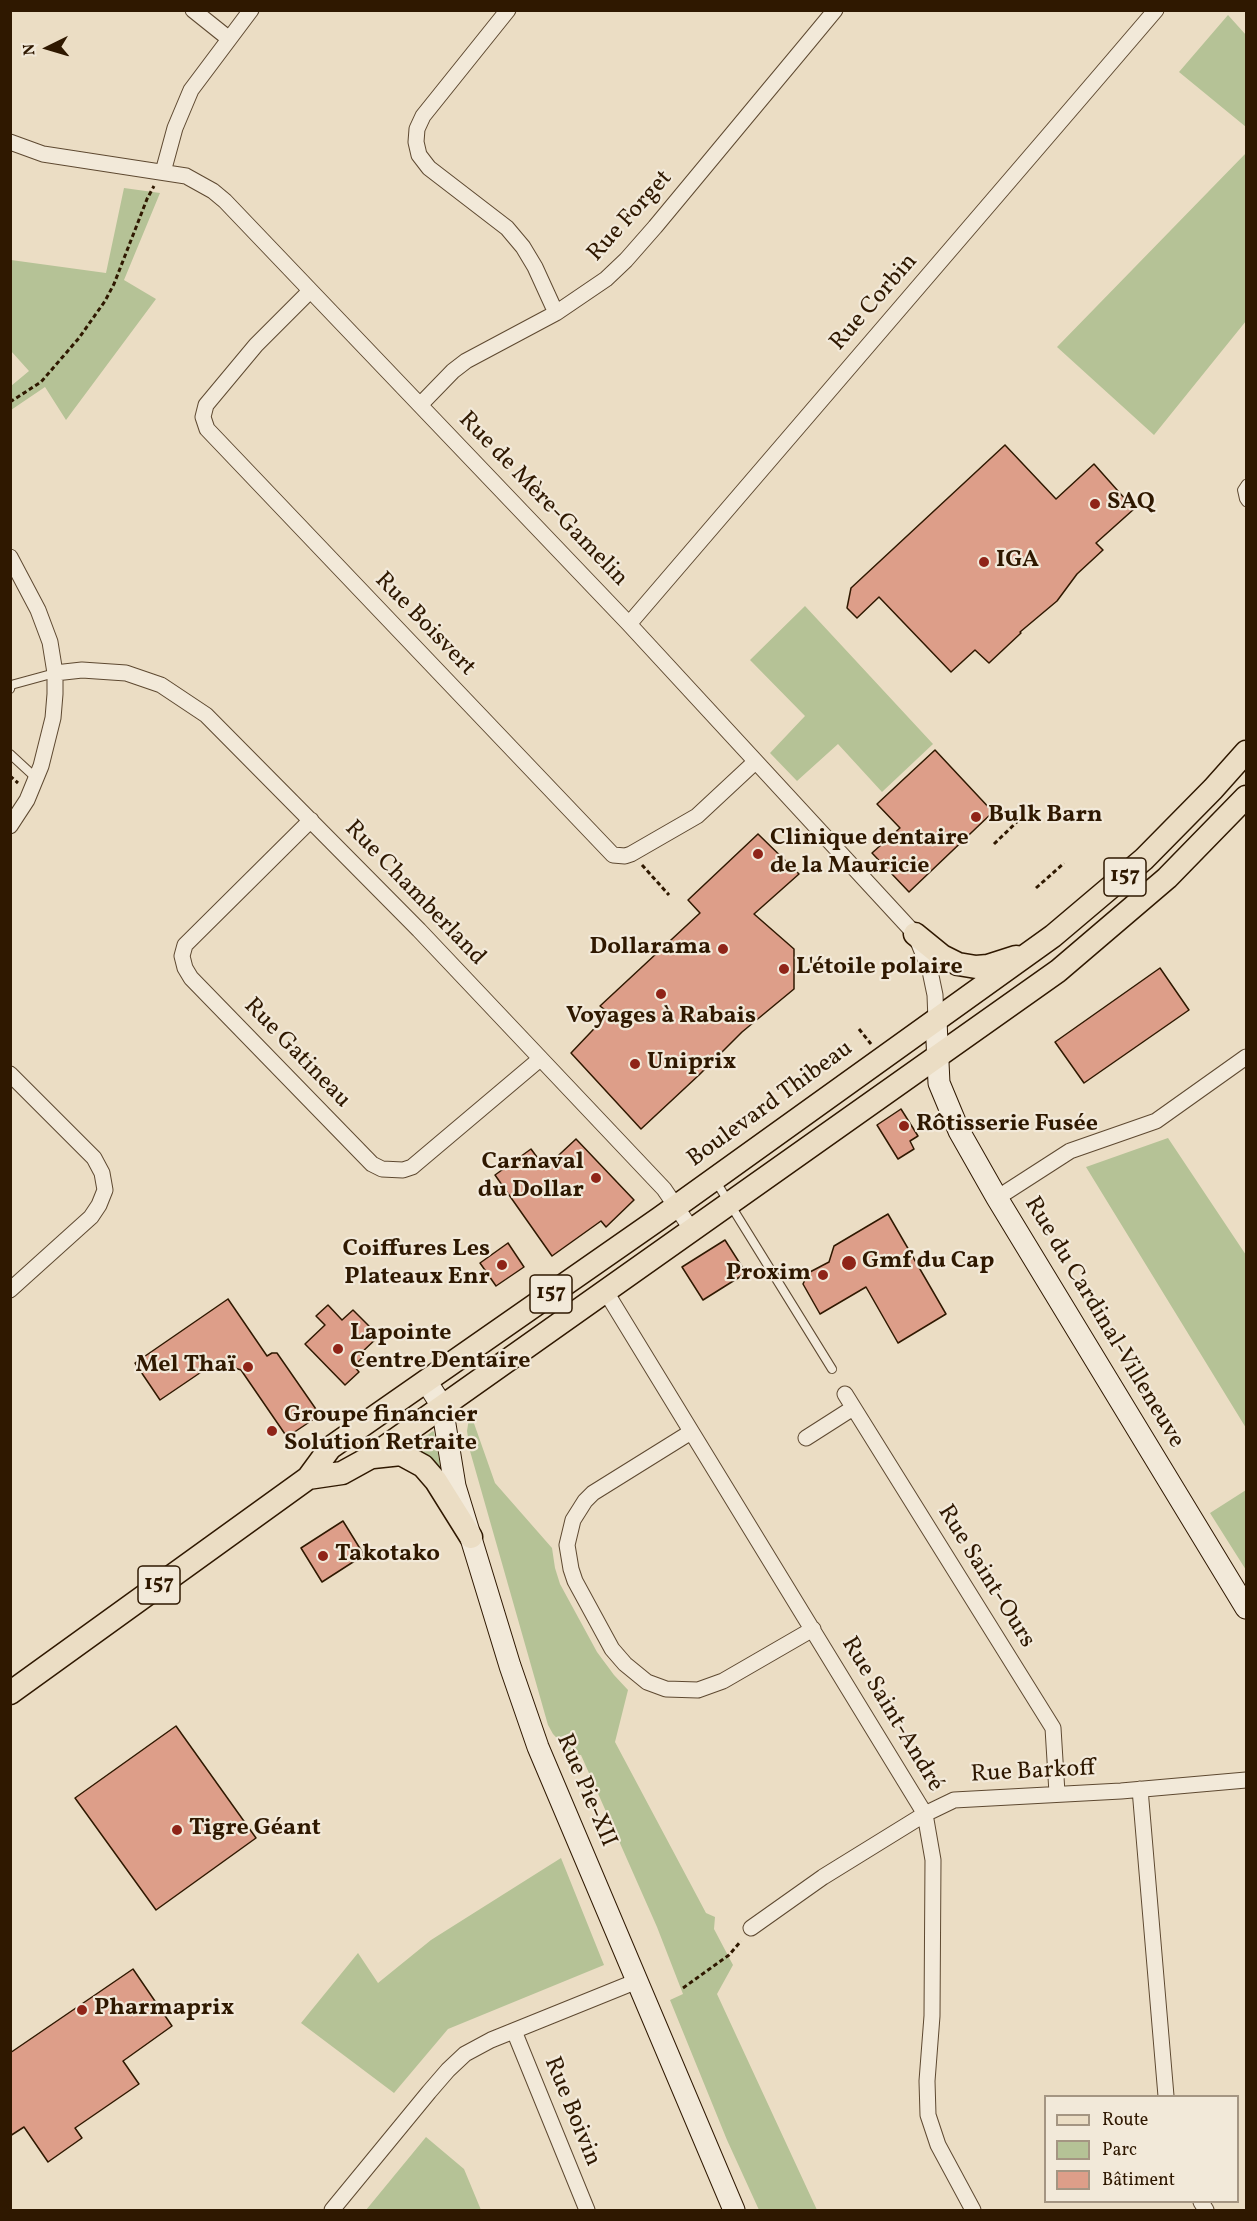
<!DOCTYPE html>
<html>
<head>
<meta charset="utf-8">
<style>
  body { margin:0 }
  #map { position:relative; width:1257px; height:2221px; overflow:hidden; background:#ebddc4; font-family:Vollkorn,serif }
  canvas { display:block }
  .frame { position:absolute; inset:0; border:12px solid #2f1800; pointer-events:none }
  .legend { position:absolute; left:1044px; top:2095px; width:195px; height:108px; box-sizing:border-box; background:#f2e9d9; border:2px solid #a49582; margin:0; padding:8px 10px; list-style:none; font-size:18px; color:#2f1800 }
  .legend li { display:flex; align-items:center; gap:12px; height:30px }
  .legend b { width:30px; border:2px solid #a49582 }
  .north { position:absolute; left:18px; top:18px; width:60px; height:60px; -webkit-text-stroke:4px #f2e9d9; paint-order:stroke; rotate:265deg; font-size:16px; font-weight:700; line-height:24px; text-align:center; color:#2f1800 }
  .north::after { content:''; display:block; margin:auto; width:21px; height:27px; background:#2f1800; clip-path:polygon(50% 0,100% 100%,50% 72%,0 100%) }
</style>
</head>
<body>
<div id="map">
<canvas width="1257" height="2221"></canvas>
<div class="frame"></div>
<ul class="legend">
<li><b style="height:8px;background:#ebddc4"></b>Route</li>
<li><b style="height:16px;background:#b5c296"></b>Parc</li>
<li><b style="height:16px;background:#dd9e89"></b>Bâtiment</li>
</ul>
<div class="north">N</div>
</div>
<script>
const c = document.querySelector('canvas').getContext('2d');
c.lineJoin = 'round';
function fillPath(path, color) {
  c.fillStyle = color;
  c.fill(path, 'evenodd');
}
function toPath(rows) {
  const path = new Path2D();
  for (const r of rows) {
    path.moveTo(r[0], r[1]);
    for (let i = 2; i < r.length; i += 2) path.lineTo(r[i], r[i + 1]);
  }
  return path;
}
function trace(path, color, width, dash) {
  c.strokeStyle = color;
  c.lineWidth = width;
  c.lineCap = dash ? 'butt' : 'round';
  c.setLineDash(dash || []);
  c.stroke(path);
}
function write(font, color, halo, rows, align = 'center') {
  c.font = font + ' Vollkorn,serif';
  c.lineWidth = 4.5;
  c.setLineDash([]);
  c.textBaseline = 'middle';
  c.strokeStyle = halo;
  c.fillStyle = color;
  for (const [text, x, y, turn = 0] of rows) {
    c.save();
    c.translate(x, y);
    c.rotate((+turn || 0) * Math.PI / 180);
    c.textAlign = isNaN(turn) ? turn : align;
    if (halo) c.strokeText(text, 0, 0);
    c.fillText(text, 0, 0);
    c.restore();
  }
}
const green = toPath([
  [1228,15,1246,35,1246,127,1179,72],
  [1246,153,1246,321,1154,435,1057,347],
  [124,188,160,193,124,280,156,299,66,420,45,387,11,410,11,386,29,371,11,351,11,260,106,273],
  [805,606,933,744,882,792,838,744,797,781,770,753,805,716,750,660],
  [1168,1138,1246,1255,1246,1428,1086,1167],
  [470,1412,495,1483,552,1548,555,1568,560,1584,597,1652,614,1675,628,1690,615,1742,706,1913,715,1917,714,1929,733,1965,717,1994,817,2210,759,2210,727,2140,670,2000,683,1994,657,1927,581,1755,572,1754,553,1734,548,1725,470,1451,467,1431],
  [433,1431,434,1432,441,1470,411,1447],
  [1246,1490,1246,1570,1210,1513],
  [561,1858,604,1965,448,2029,394,2093,301,2023,358,1953,378,1983,431,1940],
  [426,2137,464,2169,481,2210,366,2210]
]);
const building = toPath([
  [1005,445,1056,499,1094,464,1134,509,1096,543,1103,550,1077,574,1057,601,1020,632,1021,633,989,663,975,650,951,672,879,597,857,618,847,608,851,588,1005,445],
  [935,750,993,812,909,892,872,853,900,828,877,804,935,750],
  [758,834,799,874,754,914,794,949,794,989,742,1032,699,1075,641,1129,571,1053,609,1013,600,1006,700,913,688,900,758,834],
  [1160,968,1189,1010,1084,1083,1055,1042,1160,968],
  [901,1109,918,1136,910,1141,914,1149,898,1159,877,1125,901,1109],
  [576,1139,634,1200,606,1227,601,1221,552,1256,495,1175,531,1149,545,1168,576,1139],
  [888,1214,946,1314,898,1343,866,1287,820,1314,803,1284,808,1273,829,1262,834,1246,888,1214],
  [725,1240,746,1273,703,1300,682,1267,725,1240],
  [508,1243,524,1267,496,1286,480,1263,508,1243],
  [228,1299,267,1356,272,1353,277,1353,320,1415,287,1437,241,1370,216,1362,160,1400,135,1363,228,1299],
  [328,1305,342,1320,353,1310,379,1336,360,1354,362,1358,354,1366,359,1372,345,1385,305,1344,325,1325,316,1316,328,1305],
  [343,1521,364,1555,322,1582,301,1548,343,1521],
  [176,1726,256,1838,156,1910,75,1798,176,1726],
  [133,1969,172,2026,123,2061,139,2084,75,2128,82,2138,48,2162,24,2127,10,2136,10,2053,133,1969]
]);
const path = toPath([
  [10,402,41,382,79,338,105,301,114,284,147,199,154,186],
  [10,776,18,783],
  [994,844,1022,817],
  [642,865,669,895],
  [1036,888,1064,863],
  [859,1029,871,1044],
  [683,1988,729,1955,741,1941]
]);
const lane = toPath([
  [1246,484,1242,490,1244,499,1246,502],
  [10,689,11,685,55,673],
  [10,754,36,778],
  [715,1180,832,1369]
]);
const street = toPath([
  [193,10,228,38],
  [508,10,423,116,417,129,416,142,419,155,429,168,507,228,523,247,535,267,556,313],
  [10,142,43,154,186,176,213,191,225,201,629,624,915,934,930,971,935,995,936,1021],
  [163,172,175,128,191,90,251,10],
  [310,291,256,345,206,405,203,417,207,429,613,855,625,856,631,854,697,816,755,762],
  [420,405,453,371,466,361,556,313,606,279,626,260,655,227,835,10],
  [10,557,38,610,50,642,55,673,55,694,53,718,41,766,27,800,10,826],
  [629,624,1156,10],
  [55,673,82,670,126,673,161,685,206,715,419,930,664,1189,692,1230],
  [311,820,185,945,182,956,185,968,191,978,372,1164,382,1169,403,1170,412,1167,540,1059],
  [10,1074,94,1158,102,1173,105,1190,99,1205,91,1217,10,1290],
  [997,1198,1070,1151,1156,1121,1246,1057],
  [606,1292,925,1814,933,1860,932,2016,927,2081,928,2115,938,2145,973,2210],
  [845,1394,1053,1728,1057,1793],
  [691,1432,593,1493,585,1501,573,1520,567,1545,571,1569,575,1581,612,1649,625,1664,647,1682,666,1689,698,1690,723,1681,813,1629],
  [806,1438,853,1408],
  [1140,1789,1166,2096],
  [751,1928,823,1877,925,1814,954,1800,1121,1791,1246,1780],
  [514,2031,587,2210],
  [1201,2202,1206,2210],
  [332,2210,429,2092,448,2070,465,2054,491,2040,637,1981]
]);
const secondary = toPath([
  [936,1021,939,1083,959,1131,997,1198,1246,1608],
  [426,1381,442,1406,455,1486,510,1666,538,1747,734,2210]
]);
const primary = toPath([
  [915,934,942,956,958,964,976,967,988,966,1016,957],
  [373,1457,401,1454,423,1466,436,1481,471,1537],
  [308,1478,342,1473,371,1457,1058,971,1167,878,1246,797],
  [10,1693,308,1478,330,1448,660,1218,1053,936,1144,859,1213,789,1246,752]
]);
const markers = [
  [1095,504,6,"#8f2418"],
  [984,562,6,"#8f2418"],
  [976,817,6,"#8f2418"],
  [758,854,6,"#8f2418"],
  [723,949,6,"#8f2418"],
  [784,969,6,"#8f2418"],
  [661,994,6,"#8f2418"],
  [635,1064,6,"#8f2418"],
  [904,1126,6,"#8f2418"],
  [596,1178,6,"#8f2418"],
  [849,1263,8,"#8f2418"],
  [502,1265,6,"#8f2418"],
  [823,1275,6,"#8f2418"],
  [338,1349,6,"#8f2418"],
  [248,1367,6,"#8f2418"],
  [272,1431,6,"#8f2418"],
  [323,1556,6,"#8f2418"],
  [177,1830,6,"#8f2418"],
  [82,2010,6,"#8f2418"]
];
const shields = [
  [1125,877,42],
  [551,1294,42],
  [159,1585,42]
];
const shieldNames = [
  ["157",1125,877],
  ["157",551,1294],
  ["157",159,1585]
];
const streetNames = [
  ["Rue Forget",631,217,-48],
  ["Rue Corbin",875,303,-49],
  ["Rue de Mère-Gamelin",542,500,46],
  ["Rue Boisvert",424,625,46],
  ["Rue Chamberland",414,894,46],
  ["Rue Gatineau",296,1054,46],
  ["Boulevard Thibeau",771,1105,-36],
  ["Rue du Cardinal-Villeneuve",1103,1323,59],
  ["Rue Saint-Ours",985,1577,58],
  ["Rue Saint-André",891,1715,59],
  ["Rue Barkoff",1033,1773,-3],
  ["Rue Pie-XII",585,1791,67],
  ["Rue Boivin",571,2112,68]
];
const poiNames = [
  ["SAQ",1107,504],
  ["IGA",996,562],
  ["Bulk Barn",988,817],
  ["Clinique dentaire",770,840],
  ["de la Mauricie",770,868],
  ["Dollarama",711,949,"right"],
  ["L'étoile polaire",796,969],
  ["Voyages à Rabais",661,1018,"center"],
  ["Uniprix",647,1064],
  ["Rôtisserie Fusée",916,1126],
  ["Carnaval",584,1164,"right"],
  ["du Dollar",584,1192,"right"],
  ["Coiffures Les",490,1251,"right"],
  ["Plateaux Enr",490,1279,"right"],
  ["Gmf du Cap",862,1263],
  ["Proxim",811,1275,"right"],
  ["Lapointe",350,1335],
  ["Centre Dentaire",350,1363],
  ["Mel Thaï",236,1367,"right"],
  ["Groupe financier",284,1417],
  ["Solution Retraite",284,1445],
  ["Takotako",335,1556],
  ["Tigre Géant",189,1830],
  ["Pharmaprix",94,2010]
];
fillPath(green, '#b5c296');
fillPath(building, '#dd9e89');
trace(building, '#2f1800', 1.5);
trace(lane, '#5e4931', 10);
trace(street, '#5e4931', 17);
trace(secondary, '#2f1800', 23);
trace(primary, '#2f1800', 25);
trace(path, '#2f1800', 3, [4.5, 3]);
trace(lane, '#f2e9d9', 8);
trace(street, '#f2e9d9', 15);
trace(secondary, '#f2e9d9', 21);
trace(primary, '#ebddc4', 22);
for (const [x, y, r, color] of markers) {
  const dot = new Path2D();
  dot.arc(x, y, r, 0, 2 * Math.PI);
  c.fillStyle = color;
  c.fill(dot);
  trace(dot, '#f2e9d9', 2);
}
for (const [x, y, w] of shields) {
  const box = new Path2D();
  box.roundRect(x - w / 2, y - 19, w, 38, 4.5);
  c.fillStyle = '#f2e9d9';
  c.fill(box);
  trace(box, '#2f1800', 1.5);
}
write('bold 22px', '#2f1800', null, shieldNames);
write('24px', '#2f1800', '#f2e9d9', streetNames);
write('bold 24px', '#2f1800', '#f2e9d9', poiNames, 'left');
</script>
</body>
</html>
